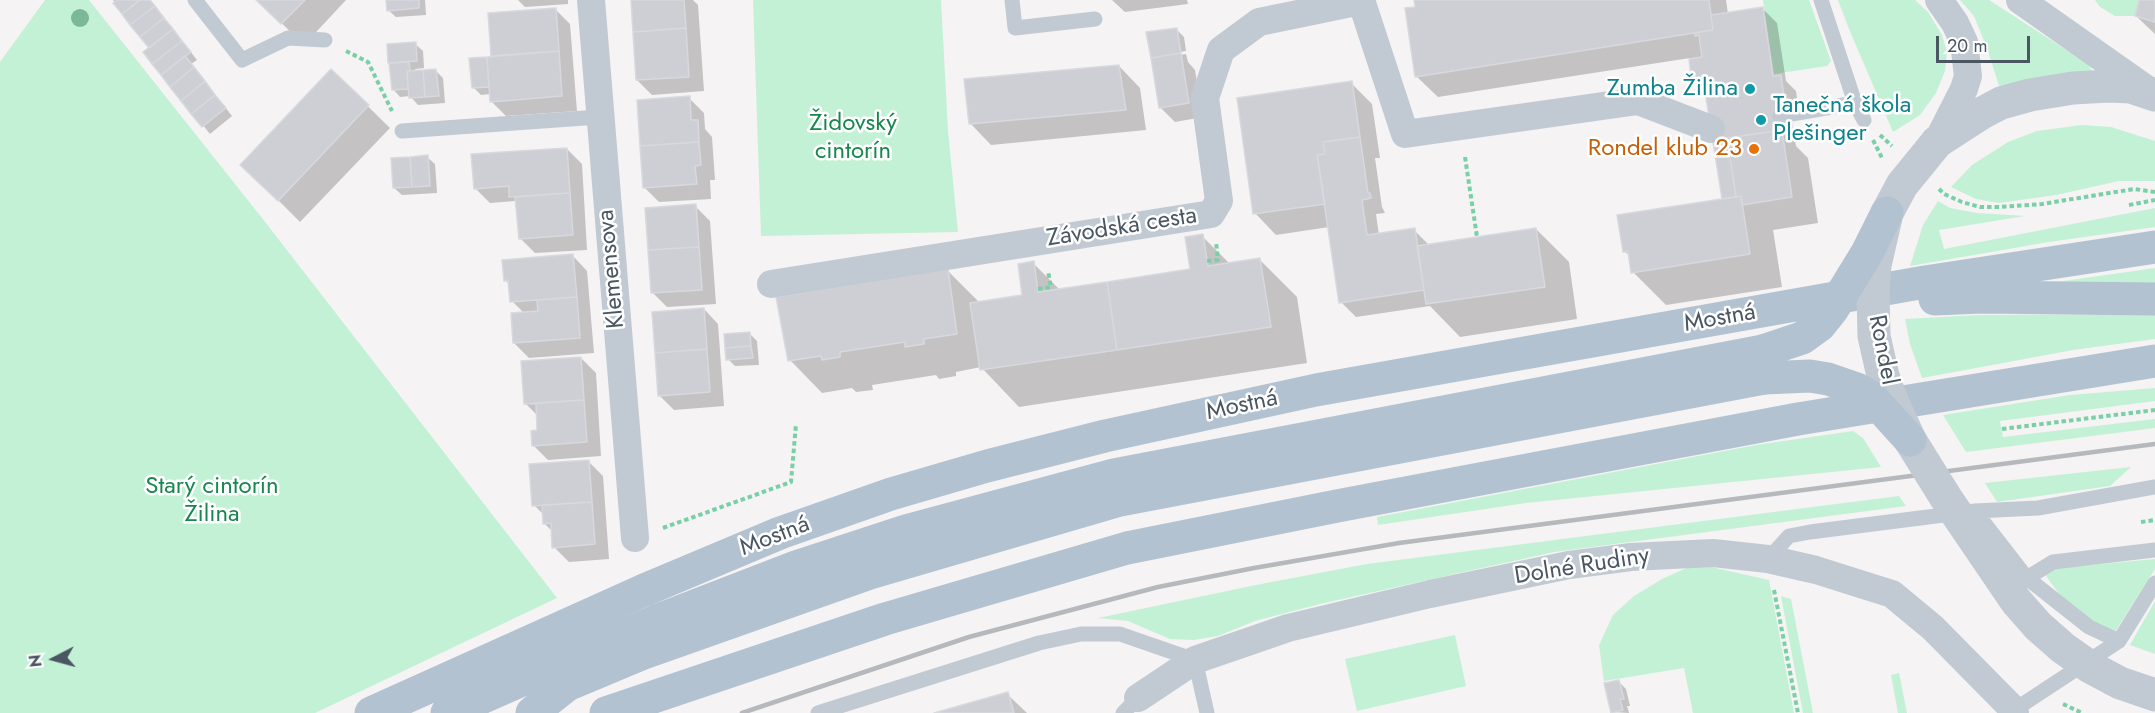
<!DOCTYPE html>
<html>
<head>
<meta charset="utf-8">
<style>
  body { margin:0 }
  #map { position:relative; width:2155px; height:713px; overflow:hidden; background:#f5f3f3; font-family:Jost,sans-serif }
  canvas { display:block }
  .north { position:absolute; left:24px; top:629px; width:60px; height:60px; -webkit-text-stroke:4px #fff; paint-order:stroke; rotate:264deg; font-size:16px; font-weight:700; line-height:24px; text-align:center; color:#4a5661 }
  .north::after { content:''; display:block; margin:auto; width:21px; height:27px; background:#4a5661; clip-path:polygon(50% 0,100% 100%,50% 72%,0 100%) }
  .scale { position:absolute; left:1936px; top:36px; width:94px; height:27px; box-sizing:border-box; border:3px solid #4a5661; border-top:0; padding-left:8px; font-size:18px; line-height:21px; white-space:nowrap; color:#4a5661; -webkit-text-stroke:4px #fff; paint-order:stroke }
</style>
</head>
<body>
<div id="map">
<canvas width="2155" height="713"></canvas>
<div class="north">N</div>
<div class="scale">20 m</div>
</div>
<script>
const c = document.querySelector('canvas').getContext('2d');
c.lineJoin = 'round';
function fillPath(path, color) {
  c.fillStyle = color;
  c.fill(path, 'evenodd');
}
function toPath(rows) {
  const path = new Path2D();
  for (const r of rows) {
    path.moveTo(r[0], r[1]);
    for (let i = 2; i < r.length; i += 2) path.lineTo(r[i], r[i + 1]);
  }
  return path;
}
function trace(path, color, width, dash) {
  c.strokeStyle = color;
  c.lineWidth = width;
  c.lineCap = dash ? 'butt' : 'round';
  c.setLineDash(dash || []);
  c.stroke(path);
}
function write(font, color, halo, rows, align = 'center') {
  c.font = font + ' Jost,sans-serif';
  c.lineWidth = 5;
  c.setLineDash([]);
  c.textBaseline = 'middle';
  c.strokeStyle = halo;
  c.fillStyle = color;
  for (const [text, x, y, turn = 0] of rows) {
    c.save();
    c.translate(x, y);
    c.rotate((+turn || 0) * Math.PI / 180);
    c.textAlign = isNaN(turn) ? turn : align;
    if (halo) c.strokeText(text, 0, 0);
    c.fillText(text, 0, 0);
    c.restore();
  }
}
const green = toPath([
  [45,0,89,0,262,218,557,598,315,713,0,713,0,62],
  [753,0,941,0,948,131,958,232,761,236],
  [1763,0,1809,0,1831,61,1827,66,1774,74],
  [1838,0,1915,0,1928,12,1942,35,1947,52,1945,71,1936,93,1920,115,1893,132,1849,29],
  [1960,0,1989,0,2088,64,2093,72,2000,89,1987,48,1974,16],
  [2095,0,2139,0,2135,16,2115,16,2100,7],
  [2082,125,2111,127,2155,141,2155,181,2119,181,2056,195,1999,203,1976,199,1951,187,1972,165,2008,142,2037,131],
  [1938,201,1950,208,1977,213,2025,216,1939,230,1944,249,2155,208,2155,227,2049,242,1910,266,1923,225],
  [2155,268,2155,284,2050,283],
  [2155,314,2155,339,2073,350,1922,378,1910,344,1905,319,1979,315],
  [2155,388,2155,401,2000,421,2003,437,2155,419,2155,428,1966,452,1943,415,2070,395],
  [1853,431,1863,438,1881,467,1526,503,1378,525,1377,517,1756,445],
  [2131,467,2110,486,1997,502,1985,483],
  [1899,496,1906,506,1554,552,1320,604,1255,621,1218,636,1194,640,1170,639,1128,621,1098,618,1256,585,1367,564],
  [2155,559,2155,569,2113,635,2086,618,2062,598,2044,573,2049,569],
  [1691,566,1711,567,1769,580,1794,713,1693,713,1684,668,1604,681,1599,645,1613,615,1634,596,1662,579],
  [1781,596,1791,599,1813,713,1803,713],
  [2155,601,2155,654,2130,645],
  [1455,635,1466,686,1357,711,1345,659],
  [1899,673,1907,713,1898,713,1891,675]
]);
const shadow = toPath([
  [113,0,150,0,197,60,191,64,232,116,210,134,145,53,151,49],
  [258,0,346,0,304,45],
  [388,0,425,0,426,15,396,17,388,10],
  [518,0,568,0,568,4,525,7],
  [632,0,693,0,698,5,704,91,652,95,637,80],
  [1112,0,1187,0,1188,4,1125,12],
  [1415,0,1726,0,1728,14,1762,8,1777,23,1786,81,1796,91,1800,119,1792,120,1796,146,1808,158,1818,223,1773,230,1782,287,1666,305,1633,272,1631,257,1624,251,1724,200,1708,97,1694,83,1690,58,1438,97,1416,76],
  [2141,0,2155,0,2155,34,2136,16],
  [555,9,570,24,577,111,506,116,491,101,491,94,481,95,473,87,471,59,493,58,489,14],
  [1176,29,1184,37,1186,51,1156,56,1156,59,1186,54,1188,62,1195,70,1203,117,1175,122,1160,107,1148,33],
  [415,44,423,51,424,68,415,69,416,72,436,71,443,78,445,103,418,105,410,96,400,97,393,89,388,46],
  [1119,66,1140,88,1146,130,991,145,970,123],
  [332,71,390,128,300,222,243,165],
  [1350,82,1372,104,1380,158,1375,158,1382,207,1385,213,1376,214,1379,235,1414,230,1429,245,1536,229,1569,262,1577,319,1460,337,1430,306,1356,317,1341,302,1329,227,1276,235,1255,213],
  [689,98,704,113,705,129,712,137,715,180,710,180,711,199,659,202,644,187],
  [567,149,582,164,587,250,535,253,520,238,518,204,515,201,490,203,475,188],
  [427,157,435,164,437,193,402,195,394,188],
  [695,206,710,221,716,304,667,307,652,292],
  [1202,236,1230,264,1260,260,1297,297,1307,363,1019,407,981,367,956,372,956,376,939,379,936,375,872,385,873,390,856,392,852,388,822,393,790,360,948,271,980,303,1024,296,1033,263,1060,290,1191,270],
  [573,256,587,271,594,353,529,358,514,343,524,313,512,301,510,285,505,280],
  [704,309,718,324,724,406,674,410,659,395],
  [750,334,757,341,759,365,735,366,728,359],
  [581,358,596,373,601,456,548,460,533,445,539,432,538,416,525,403],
  [588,461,603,476,609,559,569,562,554,547,553,532,544,523,544,515,534,505],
  [1619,682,1626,689,1630,706,1627,706,1629,713,1612,712],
  [1007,694,1027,713,940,713]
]);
const building = toPath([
  [117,0,140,0,122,14,113,3,117,0],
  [140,0,150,0,155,6,130,25,122,14,140,0],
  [256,0,305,0,281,24,256,0],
  [386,0,419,0,419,8,387,11,386,0],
  [631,0,684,0,686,28,633,32,631,0],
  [1414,0,1709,0,1713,30,1415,77,1405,8,1415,7,1414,0],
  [2139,0,2155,0,2155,22,2135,16,2139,0],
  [155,6,164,18,140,37,130,25,155,6],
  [1763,7,1773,76,1781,75,1785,104,1778,106,1782,130,1727,138,1736,197,1722,199,1704,85,1706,84,1706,81,1692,84,1689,59,1702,57,1699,35,1695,36,1695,33,1713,30,1711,15,1763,7],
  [556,8,559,51,491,56,488,13,556,8],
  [164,18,173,29,149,48,140,37,164,18],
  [686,28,689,77,636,80,633,32,686,28],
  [1177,28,1181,53,1151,58,1146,32,1177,28],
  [173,29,182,41,152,64,143,52,173,29],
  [182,41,191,52,161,75,152,64,182,41],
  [416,42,417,61,388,63,387,44,416,42],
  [559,51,562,96,490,102,487,57,559,51],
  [1181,53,1189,103,1159,108,1151,58,1181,53],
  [185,56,194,67,170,87,161,75,185,56],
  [487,57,489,87,472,88,469,58,487,57],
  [409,62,410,71,407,71,408,89,392,90,389,63,409,62],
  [1119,65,1126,110,969,124,964,79,1119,65],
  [194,67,205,81,181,101,170,87,194,67],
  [331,69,369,105,278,201,240,165,331,69],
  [436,69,439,96,425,97,423,70,436,69],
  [423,70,425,97,409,98,407,71,423,70],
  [205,81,215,95,191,114,181,101,205,81],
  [1352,81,1360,137,1323,142,1325,154,1317,155,1325,204,1253,214,1237,98,1352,81],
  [215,95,226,108,202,127,191,114,215,95],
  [690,96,691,120,698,120,699,142,640,146,637,100,690,96],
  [1782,130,1792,197,1742,205,1741,196,1736,197,1727,138,1782,130],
  [1360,137,1368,193,1370,193,1371,198,1362,200,1367,235,1415,228,1424,290,1339,303,1317,155,1325,154,1323,142,1360,137],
  [699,142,701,165,695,166,697,184,643,188,640,146,699,142],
  [567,148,570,193,509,197,509,186,474,189,471,154,567,148],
  [428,155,430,186,412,187,410,157,428,155],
  [410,157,412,187,393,188,391,158,410,157],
  [570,193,573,235,519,239,515,197,570,193],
  [1741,196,1750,254,1631,273,1628,251,1623,252,1617,215,1741,196],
  [696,204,699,247,648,250,645,208,696,204],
  [1536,228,1545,287,1426,304,1417,246,1536,228],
  [1203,234,1208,266,1260,258,1271,327,1117,350,1107,282,1190,269,1185,237,1203,234],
  [699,247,702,290,651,293,648,250,699,247],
  [573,254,577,297,510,302,508,280,504,281,502,260,573,254],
  [1034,261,1038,292,1107,282,1117,350,980,370,970,303,1022,295,1018,264,1034,261],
  [948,269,957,334,924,339,924,344,905,347,905,342,840,352,840,357,822,360,821,356,788,361,776,297,948,269],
  [577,297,580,338,513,343,511,313,538,311,537,300,577,297],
  [704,308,707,349,655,353,652,312,704,308],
  [750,332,751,346,725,348,724,334,750,332],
  [751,346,753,358,726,360,725,348,751,346],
  [707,349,710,392,658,396,655,353,707,349],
  [581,357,584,400,524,404,521,361,581,357],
  [584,400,587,442,532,446,531,431,537,430,536,403,584,400],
  [589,460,592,502,532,506,529,464,589,460],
  [592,502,595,544,552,548,551,523,543,524,542,505,592,502],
  [1619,680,1624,699,1620,699,1623,710,1611,713,1604,683,1619,680],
  [1008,692,1014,713,934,713,1008,692]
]);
const path = toPath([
  [346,51,368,62,392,111],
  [1880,135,1892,146],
  [1873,140,1882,158],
  [1465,157,1477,237],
  [1939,189,1944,194,1962,202,1980,207,2000,207,2042,204,2134,189,2155,192],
  [2129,205,2155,200],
  [1207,261,1218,260,1216,242],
  [1038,289,1051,287,1048,271],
  [2002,429,2155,410],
  [2141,522,2155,520],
  [663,528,791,482,796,424],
  [1774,590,1798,713],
  [2063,704,2082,713]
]);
const service = toPath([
  [195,0,242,60,288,38,325,40],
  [1012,0,1015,28,1095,19],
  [1821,0,1855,103,1864,120],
  [1780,116,1855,103],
  [402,131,599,117],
  [1975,511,2027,578],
  [1768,559,1789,536,1810,532,1975,511,2038,508,2155,487],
  [2119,641,2089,627,2027,578,2053,562,2155,550],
  [2014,710,2119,641,2155,583],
  [818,713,1039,643,1081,634,1120,634,1195,660,1207,713],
  [1123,713,1138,698]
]);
const minor = toPath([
  [591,0,635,538],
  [1361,0,1405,134,1638,101,1711,129],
  [2020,0,2149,91],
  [1937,142,1964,89,1968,76,1964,42,1955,23,1939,0],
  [771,284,1211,214,1219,201,1205,98,1221,50,1259,22,1361,1],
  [1138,698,1195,660,1288,628,1430,594,1569,565,1631,557,1713,553,1768,559,1816,570,1892,594,1933,628,2014,710,2015,713]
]);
const tertiary = toPath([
  [1937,142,1982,113,2001,103,2030,95,2073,88,2109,86,2131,87,2155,95]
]);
const primary = toPath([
  [1935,299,1981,297,2155,299],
  [371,713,642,591,780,533,891,494,987,466,1105,436,1316,390,1925,282,2155,247],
  [447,713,656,621,796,567,906,531,1114,475,1763,351],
  [532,713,567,685,641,654,870,573,1120,500,1764,378],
  [606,713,885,619,1127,548,1337,506,1798,419,2155,361]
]);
const rail = toPath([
  [742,713,969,637,1158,587,1254,568,1399,543,2155,444]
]);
const tertiaryBridge = toPath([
  [1937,142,1902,185,1887,213,1875,265,1873,293,1874,336,1883,376,1891,399,1910,440,1946,498,2016,601,2038,626,2063,648,2090,667,2120,683,2155,695]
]);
const primaryBridge = toPath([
  [1763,351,1802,338,1820,325,1832,310,1867,253,1887,213],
  [1764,378,1810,376,1828,379,1857,389,1871,397,1910,440]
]);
const trees = [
  [80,18]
];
const markers = [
  [1750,89,6,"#0f9aa8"],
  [1761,120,6,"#0f9aa8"],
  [1754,149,6,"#e8710a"]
];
const cultureNames = [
  ["Zumba Žilina",1738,89],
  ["Tanečná škola",1773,106,"left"],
  ["Plešinger",1773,134,"left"]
];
const parkNames = [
  ["Židovský",853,124],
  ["cintorín",853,152],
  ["Starý cintorín",212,487],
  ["Žilina",212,515]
];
const foodNames = [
  ["Rondel klub 23",1742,149]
];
const streetNames = [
  ["Závodská cesta",1122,228,-9],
  ["Klemensova",612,269,-95],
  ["Mostná",1720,319,-10],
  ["Rondel",1882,350,79],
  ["Mostná",1242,406,-12],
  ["Mostná",775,537,-21],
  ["Dolné Rudiny",1582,567,-9]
];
fillPath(green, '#c3f1d5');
fillPath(shadow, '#0003');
fillPath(building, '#cdcfd5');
trace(building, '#d7d9de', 1.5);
trace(path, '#7ad0a6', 4, [4.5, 3]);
trace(service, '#c1cad2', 15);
trace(minor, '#c1cad2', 28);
trace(tertiary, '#c1cad2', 33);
trace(primary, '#b3c2d1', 33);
trace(rail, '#b5b8bd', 4.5);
trace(tertiaryBridge, '#c1cad2', 33);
trace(primaryBridge, '#b3c2d1', 33);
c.fillStyle = '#7bb799';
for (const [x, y] of trees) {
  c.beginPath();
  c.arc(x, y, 9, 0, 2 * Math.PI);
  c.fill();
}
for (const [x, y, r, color] of markers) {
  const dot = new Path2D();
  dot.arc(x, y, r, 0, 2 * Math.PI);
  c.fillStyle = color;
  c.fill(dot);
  trace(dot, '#fff', 2);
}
write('24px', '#0d838f', '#fff', cultureNames, 'right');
write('24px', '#17864f', '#fff', parkNames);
write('24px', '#c56008', '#fff', foodNames, 'right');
write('24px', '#4a5661', '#fff', streetNames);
</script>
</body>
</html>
